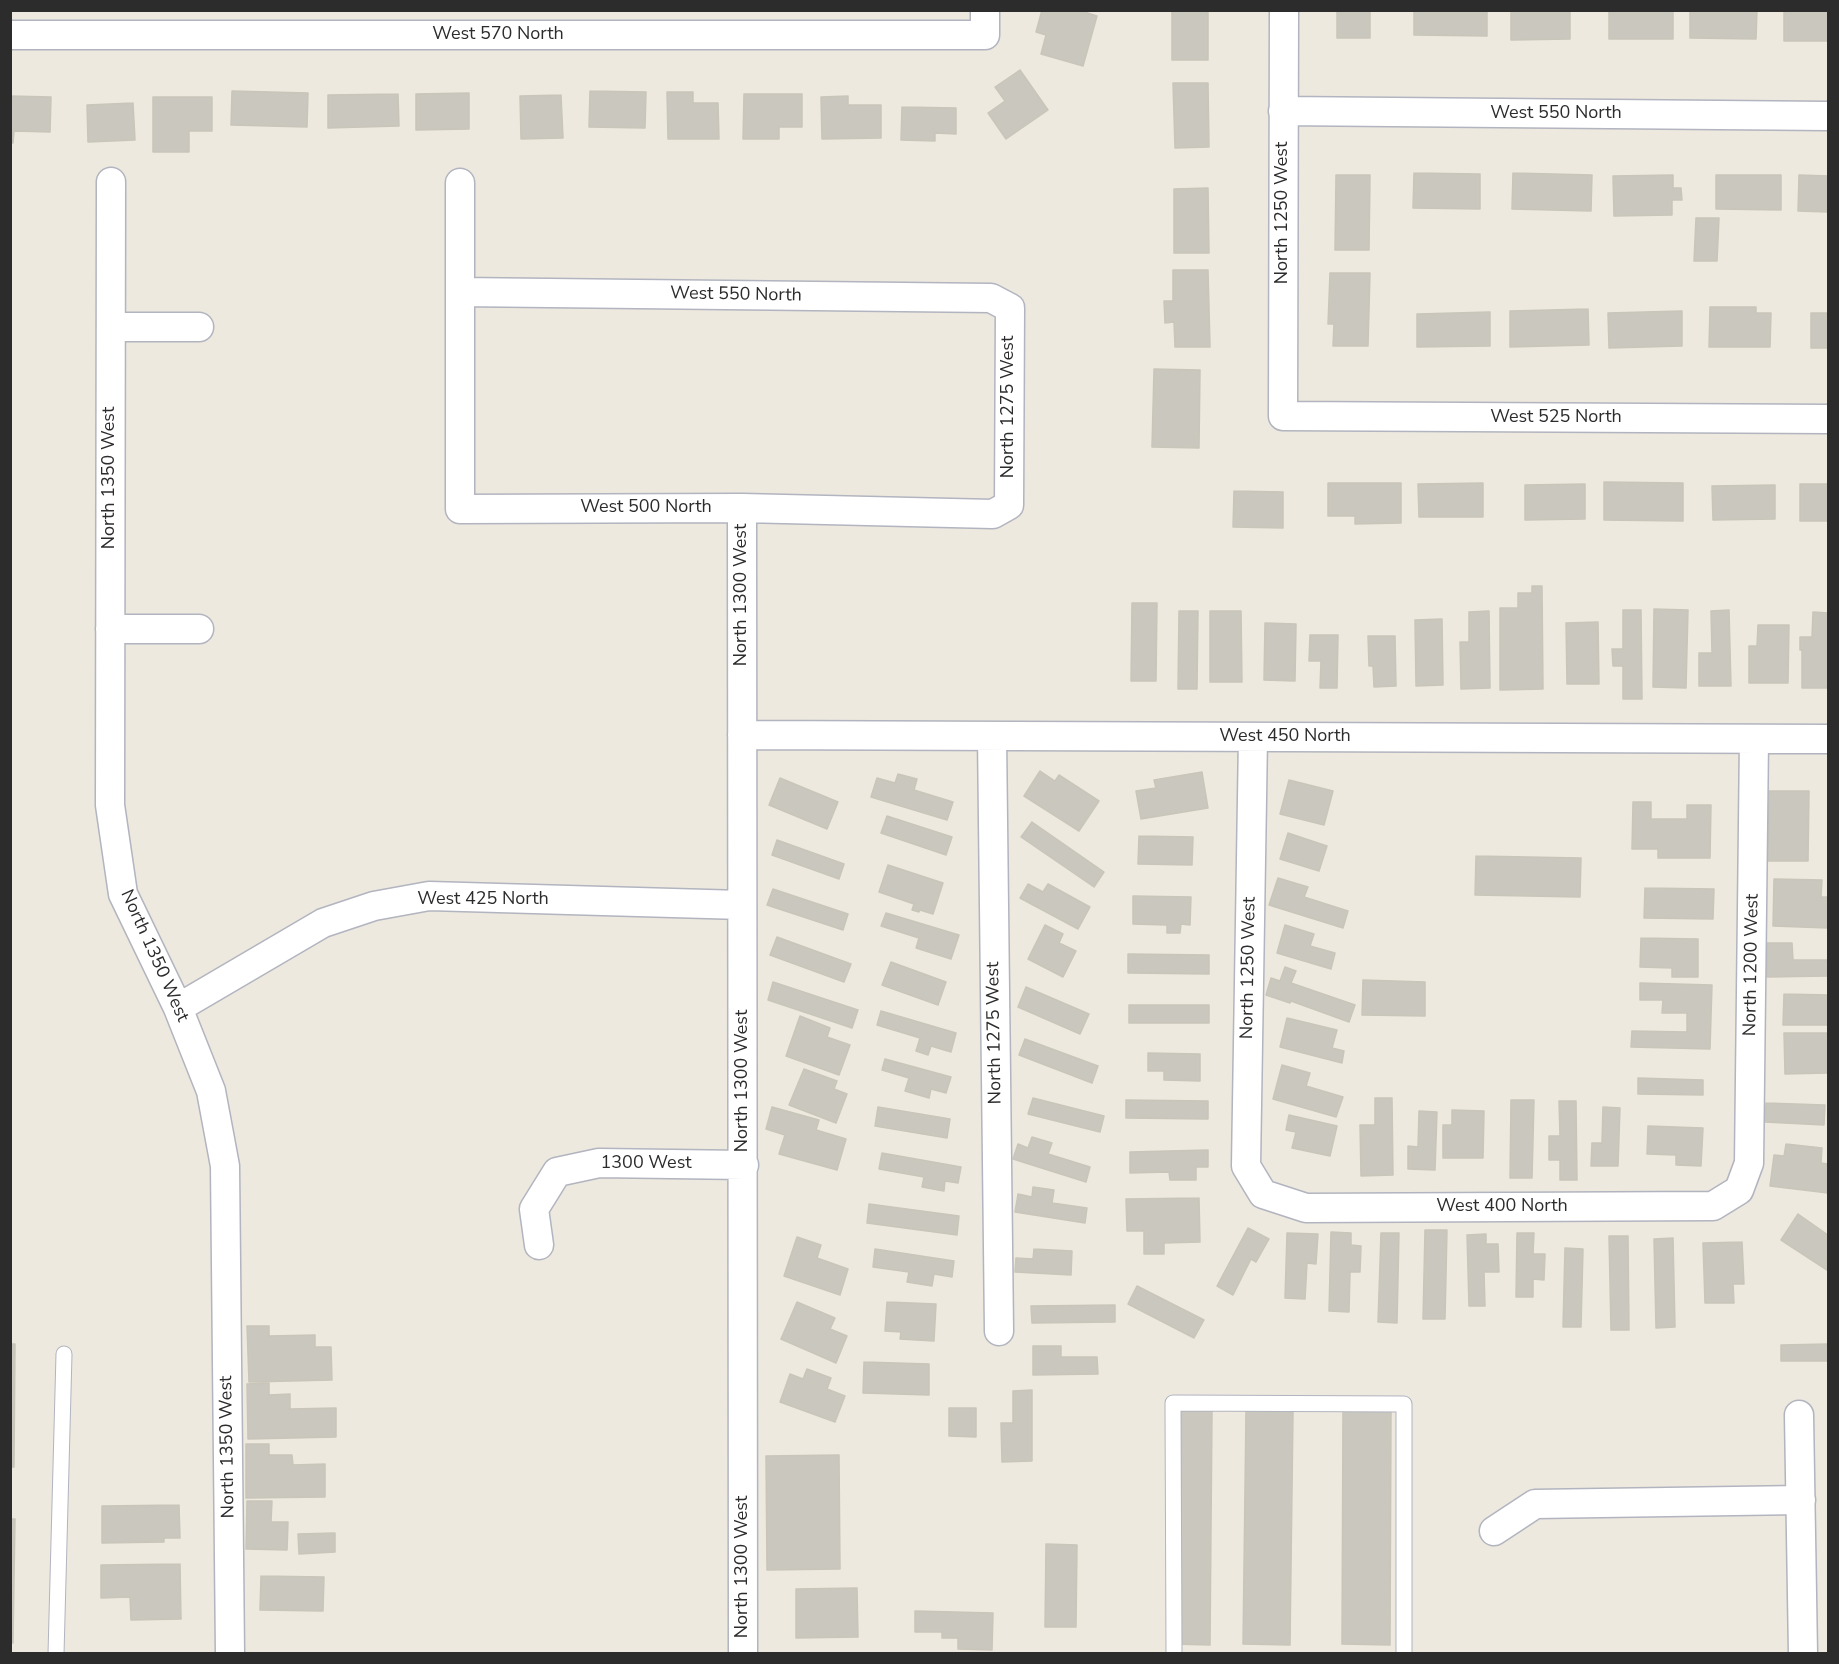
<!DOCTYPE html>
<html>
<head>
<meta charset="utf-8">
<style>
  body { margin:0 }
  #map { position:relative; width:1839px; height:1664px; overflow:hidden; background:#ede9df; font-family:"Nunito Sans",sans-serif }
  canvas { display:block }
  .frame { position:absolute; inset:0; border:12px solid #2c2c2c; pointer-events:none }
</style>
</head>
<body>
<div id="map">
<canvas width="1839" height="1664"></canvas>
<div class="frame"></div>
</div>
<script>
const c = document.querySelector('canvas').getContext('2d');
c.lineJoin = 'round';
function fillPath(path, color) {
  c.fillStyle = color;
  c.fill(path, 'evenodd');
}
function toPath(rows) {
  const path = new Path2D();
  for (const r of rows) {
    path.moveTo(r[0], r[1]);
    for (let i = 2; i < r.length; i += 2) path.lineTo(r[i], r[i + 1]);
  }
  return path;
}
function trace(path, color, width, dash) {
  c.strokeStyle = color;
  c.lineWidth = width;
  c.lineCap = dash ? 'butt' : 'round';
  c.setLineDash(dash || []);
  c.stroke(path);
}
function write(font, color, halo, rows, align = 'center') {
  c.font = font + ' "Nunito Sans",sans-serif';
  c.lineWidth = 4.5;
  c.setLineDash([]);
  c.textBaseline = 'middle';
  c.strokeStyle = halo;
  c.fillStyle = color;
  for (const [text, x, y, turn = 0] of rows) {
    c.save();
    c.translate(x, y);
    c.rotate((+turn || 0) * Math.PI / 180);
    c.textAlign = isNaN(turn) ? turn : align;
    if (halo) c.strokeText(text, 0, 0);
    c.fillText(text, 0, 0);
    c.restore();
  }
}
const building = toPath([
  [1042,10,1078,10,1097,16,1083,66,1041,54,1046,35,1036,32,1042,10],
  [1172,10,1208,10,1208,60,1172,60,1172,10],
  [1337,10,1370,10,1370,38,1337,38,1337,10],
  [1414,10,1487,10,1487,36,1414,35,1414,10],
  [1511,10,1570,10,1570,39,1511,40,1511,10],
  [1609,10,1673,10,1673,39,1609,39,1609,10],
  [1690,10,1757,10,1756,39,1690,38,1690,10],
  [1784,10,1828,10,1828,41,1784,41,1784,10],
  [1020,70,1048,110,1006,139,988,113,1005,101,995,87,1020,70],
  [1173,83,1208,83,1209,147,1175,148,1173,83],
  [232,91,308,93,307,127,231,125,232,91],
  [590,91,646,92,645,128,589,127,590,91],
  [667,92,693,92,693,103,718,103,719,139,668,139,667,92],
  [469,93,469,129,416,130,416,94,469,93],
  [398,94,399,126,328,128,328,95,398,94],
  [744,94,802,94,802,127,779,127,779,139,743,139,744,94],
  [561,95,563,138,521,139,520,96,561,95],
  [10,96,51,97,50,132,14,131,13,143,10,143,10,96],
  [848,96,848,105,881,105,881,138,822,139,821,97,848,96],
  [153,97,212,97,212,131,189,131,189,152,153,152,153,97],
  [133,103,135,140,88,142,87,105,133,103],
  [902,107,956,108,956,134,935,133,935,141,901,140,902,107],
  [1414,173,1480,174,1480,209,1413,208,1414,173],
  [1513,173,1592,175,1591,211,1512,209,1513,173],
  [1336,175,1370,175,1369,250,1335,250,1336,175],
  [1673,175,1673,188,1681,188,1682,200,1672,200,1672,215,1614,216,1613,176,1673,175],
  [1716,175,1781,175,1781,210,1716,209,1716,175],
  [1799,175,1828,176,1828,212,1798,211,1799,175],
  [1208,188,1209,253,1174,253,1174,189,1208,188],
  [1696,218,1719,218,1717,261,1694,261,1696,218],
  [1173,270,1208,270,1210,347,1175,347,1174,322,1165,323,1164,301,1173,301,1173,270],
  [1330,273,1370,273,1368,346,1333,346,1334,324,1328,324,1330,273],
  [1710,307,1756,307,1756,313,1771,313,1770,347,1709,347,1710,307],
  [1588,309,1589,345,1510,347,1510,311,1588,309],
  [1682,311,1682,346,1609,348,1608,313,1682,311],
  [1490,312,1490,346,1417,347,1417,314,1490,312],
  [1811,313,1828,313,1828,348,1811,348,1811,313],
  [1154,369,1200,370,1199,448,1152,447,1154,369],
  [1604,482,1683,483,1683,521,1604,520,1604,482],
  [1328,483,1401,483,1401,523,1355,524,1355,516,1328,516,1328,483],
  [1483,483,1483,517,1419,517,1418,484,1483,483],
  [1585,484,1585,519,1525,520,1525,485,1585,484],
  [1800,484,1828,484,1828,521,1800,521,1800,484],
  [1775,485,1775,519,1713,520,1712,486,1775,485],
  [1234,491,1283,492,1283,528,1233,527,1234,491],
  [1532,586,1542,586,1543,689,1500,690,1500,608,1518,608,1518,593,1532,593,1532,586],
  [1132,603,1157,603,1156,681,1131,681,1132,603],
  [1654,609,1688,610,1686,688,1653,687,1654,609],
  [1623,610,1641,610,1642,699,1623,699,1623,666,1613,666,1612,649,1623,649,1623,610],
  [1729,610,1731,686,1699,686,1699,653,1712,653,1711,611,1729,610],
  [1179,611,1198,611,1197,689,1178,689,1179,611],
  [1210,611,1241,611,1242,682,1210,682,1210,611],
  [1489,611,1490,688,1461,689,1460,642,1469,642,1469,612,1489,611],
  [1813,612,1828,613,1828,688,1802,688,1802,650,1800,650,1800,637,1812,637,1813,612],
  [1442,619,1443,685,1416,686,1415,620,1442,619],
  [1598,622,1599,684,1567,684,1566,623,1598,622],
  [1265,623,1296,624,1295,681,1264,680,1265,623],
  [1758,625,1789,625,1788,683,1749,683,1749,646,1757,646,1758,625],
  [1310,635,1338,635,1337,688,1320,688,1321,661,1309,661,1310,635],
  [1368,636,1395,636,1396,686,1374,687,1373,666,1369,666,1368,636],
  [1040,771,1055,781,1059,775,1099,801,1079,831,1024,796,1040,771],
  [1202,772,1208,808,1141,819,1136,791,1156,788,1154,780,1202,772],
  [898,774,917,779,914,790,953,802,947,820,871,797,877,778,895,783,898,774],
  [780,778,838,802,827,829,769,805,780,778],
  [1289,780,1333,791,1324,825,1280,814,1289,780],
  [1769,791,1809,791,1808,861,1768,861,1769,791],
  [1633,802,1651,802,1651,819,1687,819,1687,805,1711,805,1710,858,1658,858,1658,849,1632,849,1633,802],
  [887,816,952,837,946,855,881,833,887,816],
  [1032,822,1104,872,1094,887,1021,837,1032,822],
  [1288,833,1327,846,1319,871,1280,859,1288,833],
  [1139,836,1193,837,1192,865,1138,864,1139,836],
  [777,840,844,864,839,879,772,855,777,840],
  [1476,856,1581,858,1580,897,1475,895,1476,856],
  [888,865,943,883,933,914,920,910,919,912,912,910,914,904,879,892,888,865],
  [1278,878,1308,887,1304,897,1348,911,1343,928,1269,905,1278,878],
  [1774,879,1822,880,1821,897,1828,897,1828,928,1773,926,1774,879],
  [1028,884,1043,892,1048,884,1090,907,1078,929,1020,898,1028,884],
  [1645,888,1714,889,1713,919,1644,918,1645,888],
  [773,889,848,914,843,930,767,905,773,889],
  [1133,896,1191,897,1190,925,1181,924,1180,933,1167,933,1167,925,1133,924,1133,896],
  [886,913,959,935,951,959,916,948,919,938,881,926,886,913],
  [1045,925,1063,934,1059,943,1076,951,1063,977,1028,959,1045,925],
  [1285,925,1314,934,1310,946,1335,953,1331,969,1277,953,1285,925],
  [777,937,851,964,844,982,770,955,777,937],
  [1641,938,1698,939,1698,977,1672,977,1672,968,1640,967,1641,938],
  [1767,943,1792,943,1793,960,1828,960,1828,976,1767,977,1767,943],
  [1128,954,1209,955,1209,974,1128,973,1128,954],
  [891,962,946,982,938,1005,882,985,891,962],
  [1285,967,1296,971,1291,983,1355,1005,1349,1022,1291,1001,1290,1003,1266,995,1271,978,1280,981,1285,967],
  [1363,980,1425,982,1425,1016,1362,1015,1363,980],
  [773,982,858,1010,852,1028,768,1000,773,982],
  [1640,983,1712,985,1710,1049,1631,1047,1632,1031,1687,1032,1687,1013,1662,1013,1663,1000,1640,1000,1640,983],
  [1026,987,1089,1014,1080,1034,1018,1007,1026,987],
  [1784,994,1828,995,1828,1025,1783,1025,1784,994],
  [1129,1005,1209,1005,1209,1023,1129,1023,1129,1005],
  [881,1011,956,1033,951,1052,931,1046,928,1055,916,1051,920,1038,877,1025,881,1011],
  [800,1016,830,1028,827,1037,850,1045,839,1075,786,1056,800,1016],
  [1287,1018,1337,1030,1332,1048,1344,1051,1342,1063,1280,1047,1287,1018],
  [1784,1033,1828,1033,1828,1073,1785,1074,1784,1033],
  [1025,1039,1098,1066,1092,1083,1019,1055,1025,1039],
  [1148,1053,1200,1054,1200,1081,1164,1080,1164,1071,1148,1071,1148,1053],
  [885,1059,951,1077,946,1093,931,1089,929,1098,905,1091,909,1078,882,1070,885,1059],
  [1282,1065,1310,1073,1306,1086,1343,1097,1336,1117,1273,1099,1282,1065],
  [804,1069,837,1081,834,1089,847,1094,836,1123,789,1105,804,1069],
  [1638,1078,1703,1080,1703,1095,1638,1094,1638,1078],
  [1033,1098,1104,1116,1100,1132,1028,1114,1033,1098],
  [1375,1098,1392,1098,1393,1175,1361,1176,1360,1125,1375,1125,1375,1098],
  [1126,1100,1208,1101,1208,1119,1126,1118,1126,1100],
  [1511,1100,1534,1100,1532,1178,1510,1178,1511,1100],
  [1559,1101,1576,1101,1577,1180,1560,1180,1560,1160,1549,1160,1549,1136,1560,1136,1559,1101],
  [1766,1103,1825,1105,1824,1125,1765,1122,1766,1103],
  [772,1107,819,1120,816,1130,846,1139,837,1170,779,1154,785,1135,766,1129,772,1107],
  [878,1107,950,1119,947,1138,875,1126,878,1107],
  [1603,1107,1620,1108,1618,1166,1591,1166,1592,1143,1602,1143,1603,1107],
  [1452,1110,1484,1111,1483,1158,1443,1158,1443,1125,1452,1125,1452,1110],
  [1419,1111,1437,1112,1435,1170,1408,1169,1408,1146,1418,1147,1419,1111],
  [1289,1115,1337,1126,1330,1156,1292,1148,1296,1132,1286,1130,1289,1115],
  [1648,1126,1703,1128,1701,1166,1676,1165,1676,1155,1647,1154,1648,1126],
  [1032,1137,1052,1143,1048,1154,1090,1167,1086,1182,1013,1159,1018,1144,1028,1148,1032,1137],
  [1786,1144,1822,1148,1821,1163,1828,1164,1828,1193,1770,1186,1774,1155,1784,1156,1786,1144],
  [1208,1150,1208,1167,1196,1167,1196,1180,1170,1180,1169,1172,1130,1173,1130,1152,1208,1150],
  [882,1153,961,1167,958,1183,945,1181,944,1191,922,1187,924,1177,879,1169,882,1153],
  [1033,1187,1054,1190,1052,1203,1087,1208,1085,1223,1015,1212,1018,1194,1032,1197,1033,1187],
  [1199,1198,1200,1242,1164,1243,1164,1254,1144,1254,1144,1231,1127,1231,1126,1199,1199,1198],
  [869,1204,959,1216,957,1235,867,1223,869,1204],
  [1798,1214,1828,1235,1827,1270,1781,1240,1798,1214],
  [1248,1228,1269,1239,1256,1262,1251,1259,1233,1295,1217,1286,1248,1228],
  [1425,1230,1447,1230,1445,1319,1423,1319,1425,1230],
  [1331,1232,1351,1233,1351,1245,1361,1246,1360,1272,1350,1272,1349,1312,1329,1311,1331,1232],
  [1287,1233,1318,1234,1316,1264,1307,1263,1305,1299,1285,1298,1287,1233],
  [1381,1233,1399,1233,1397,1323,1378,1322,1381,1233],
  [1517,1233,1534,1233,1533,1254,1545,1254,1544,1280,1533,1279,1533,1297,1516,1297,1517,1233],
  [1486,1234,1486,1244,1498,1244,1499,1272,1484,1272,1485,1306,1469,1306,1467,1235,1486,1234],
  [1609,1236,1628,1236,1629,1330,1611,1330,1609,1236],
  [797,1237,821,1245,817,1258,848,1269,840,1295,784,1276,797,1237],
  [1673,1238,1675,1327,1656,1328,1654,1239,1673,1238],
  [1742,1242,1744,1284,1733,1284,1734,1303,1705,1303,1703,1243,1742,1242],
  [1565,1248,1583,1249,1581,1327,1563,1327,1565,1248],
  [875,1249,954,1261,952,1277,934,1274,932,1286,907,1282,909,1272,873,1267,875,1249],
  [1034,1249,1072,1251,1071,1275,1015,1272,1016,1258,1033,1259,1034,1249],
  [1137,1286,1204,1320,1194,1338,1128,1304,1137,1286],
  [797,1302,835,1318,830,1329,847,1336,836,1363,781,1339,797,1302],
  [887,1302,936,1304,934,1341,900,1339,901,1332,885,1331,887,1302],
  [1115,1305,1115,1322,1032,1323,1031,1306,1115,1305],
  [247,1326,269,1326,269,1336,315,1335,315,1347,331,1347,332,1380,249,1382,247,1326],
  [10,1344,15,1344,14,1467,10,1467,10,1344],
  [1828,1344,1828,1361,1781,1361,1781,1345,1828,1344],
  [1033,1346,1061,1346,1061,1357,1097,1357,1098,1374,1033,1375,1033,1346],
  [864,1362,929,1364,929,1395,863,1393,864,1362],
  [807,1369,831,1378,827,1389,845,1396,835,1422,780,1402,790,1374,803,1379,807,1369],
  [269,1383,269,1395,290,1394,290,1409,336,1408,336,1437,248,1439,247,1384,269,1383],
  [1032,1390,1032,1461,1002,1462,1001,1423,1013,1423,1013,1391,1032,1390],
  [949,1408,976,1408,976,1437,949,1436,949,1408],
  [1176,1411,1212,1411,1210,1645,1173,1644,1176,1411],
  [1246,1411,1293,1412,1290,1645,1243,1644,1246,1411],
  [1343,1411,1391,1411,1390,1645,1342,1644,1343,1411],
  [246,1444,269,1444,269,1455,292,1455,293,1465,325,1464,325,1497,246,1498,246,1444],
  [839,1455,840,1569,767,1570,766,1456,839,1455],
  [247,1501,272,1501,271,1522,288,1522,287,1550,246,1549,247,1501],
  [179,1505,180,1538,164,1538,164,1542,102,1543,102,1506,179,1505],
  [10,1519,15,1519,13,1643,10,1643,10,1519],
  [335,1533,335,1552,299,1554,298,1534,335,1533],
  [1046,1544,1077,1545,1076,1627,1045,1627,1046,1544],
  [180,1564,181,1619,131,1620,130,1597,101,1598,101,1565,180,1564],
  [261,1576,324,1577,323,1611,260,1610,261,1576],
  [857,1588,858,1637,796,1638,796,1589,857,1588],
  [915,1611,993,1613,992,1650,958,1649,958,1638,942,1638,942,1632,915,1632,915,1611]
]);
const service = toPath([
  [56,1654,64,1354],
  [1174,1654,1173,1403,1404,1404,1404,1654]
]);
const minor = toPath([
  [1284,10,1283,416,1828,419],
  [10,35,985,35,985,10],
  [1283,111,1828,116],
  [111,182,110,805,123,894,178,1008,211,1091,225,1166,230,1654],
  [460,183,460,509,742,508,993,514,1009,505,1010,308,991,298,460,292],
  [111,327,199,327],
  [742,508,743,1654],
  [110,629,199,629],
  [742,735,1828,739],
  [992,736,999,1331],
  [1253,737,1246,1166,1263,1194,1306,1208,1713,1206,1739,1190,1749,1163,1754,739],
  [178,1008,323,923,374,906,429,896,742,905],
  [539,1245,534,1209,557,1172,599,1163,744,1165],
  [1799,1415,1803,1654],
  [1494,1531,1535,1504,1801,1500]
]);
const streetNames = [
  ["West 570 North",498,35],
  ["West 550 North",1556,114],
  ["North 1250 West",1283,213,-90],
  ["West 550 North",736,295,1],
  ["North 1275 West",1009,407,-90],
  ["West 525 North",1556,418],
  ["North 1350 West",110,478,-90],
  ["West 500 North",646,508],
  ["North 1300 West",742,595,-90],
  ["West 450 North",1285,737],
  ["West 425 North",483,900],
  ["North 1350 West",154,956,66],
  ["North 1200 West",1752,965,-89],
  ["North 1250 West",1249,968,-89],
  ["North 1275 West",995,1033,-91],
  ["North 1300 West",743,1081,-90],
  ["1300 West",646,1164],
  ["West 400 North",1502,1207],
  ["North 1350 West",228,1447,-91],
  ["North 1300 West",743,1567,-90]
];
fillPath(building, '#c9c7be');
trace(building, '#c9c5b9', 1.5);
trace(service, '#b2b4bf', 17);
trace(minor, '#b2b4bf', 31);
trace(service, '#fff', 15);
trace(minor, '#fff', 28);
write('18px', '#2c2c2c', '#fff', streetNames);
</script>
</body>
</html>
